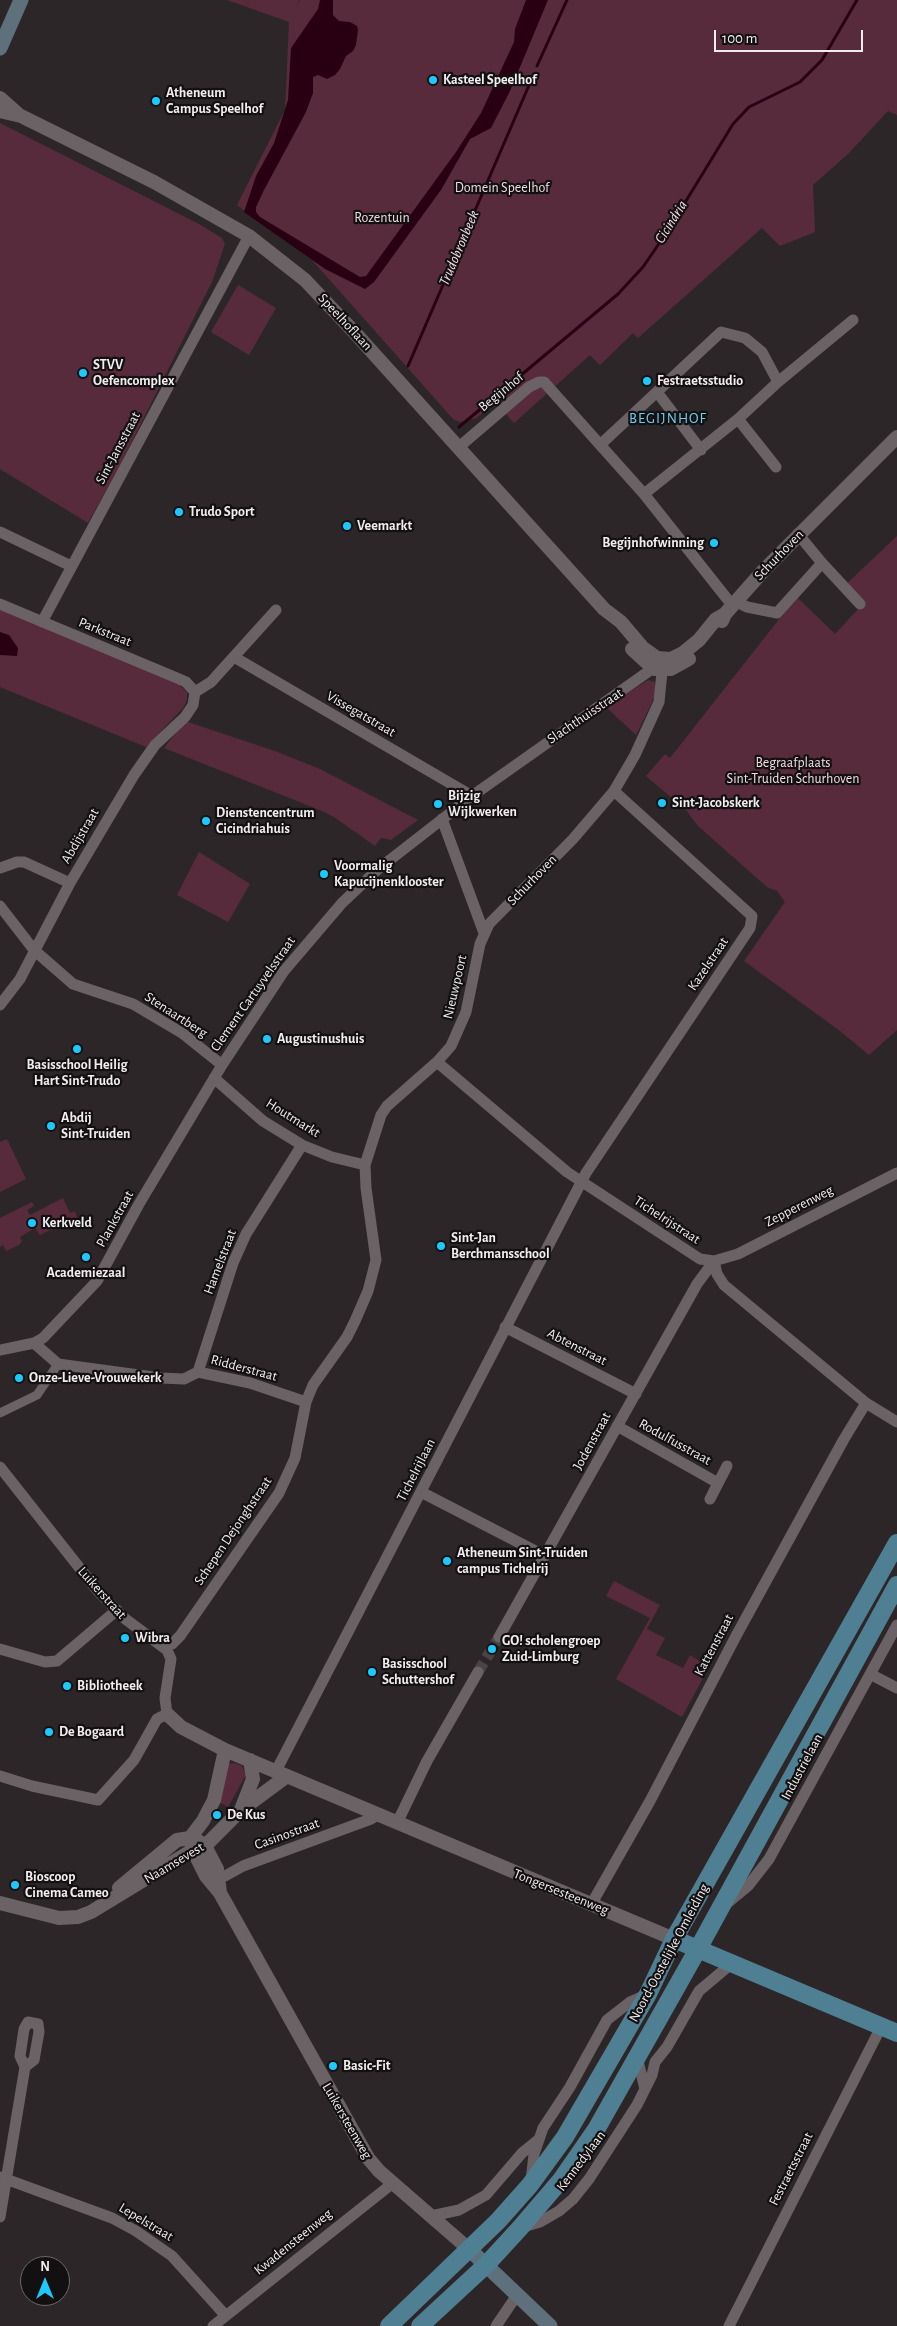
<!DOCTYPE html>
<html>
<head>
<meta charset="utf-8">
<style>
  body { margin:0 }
  #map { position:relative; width:897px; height:2326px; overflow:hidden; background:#2d2628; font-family:"Alegreya Sans",sans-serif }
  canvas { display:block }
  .north { position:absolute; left:20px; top:2256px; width:50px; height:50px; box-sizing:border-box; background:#131011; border:1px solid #6c6869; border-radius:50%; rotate:0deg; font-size:14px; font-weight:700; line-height:20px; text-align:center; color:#f1ecee }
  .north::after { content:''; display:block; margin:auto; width:18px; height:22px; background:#1dc9fc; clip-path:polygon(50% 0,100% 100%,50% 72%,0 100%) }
  .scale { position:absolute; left:714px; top:30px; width:149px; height:22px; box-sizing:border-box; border:2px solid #f1ecee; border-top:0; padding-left:6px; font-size:15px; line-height:18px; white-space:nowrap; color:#f1ecee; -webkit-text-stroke:4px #131011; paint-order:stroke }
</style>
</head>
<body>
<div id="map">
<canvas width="897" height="2326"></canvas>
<div class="north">N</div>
<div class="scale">100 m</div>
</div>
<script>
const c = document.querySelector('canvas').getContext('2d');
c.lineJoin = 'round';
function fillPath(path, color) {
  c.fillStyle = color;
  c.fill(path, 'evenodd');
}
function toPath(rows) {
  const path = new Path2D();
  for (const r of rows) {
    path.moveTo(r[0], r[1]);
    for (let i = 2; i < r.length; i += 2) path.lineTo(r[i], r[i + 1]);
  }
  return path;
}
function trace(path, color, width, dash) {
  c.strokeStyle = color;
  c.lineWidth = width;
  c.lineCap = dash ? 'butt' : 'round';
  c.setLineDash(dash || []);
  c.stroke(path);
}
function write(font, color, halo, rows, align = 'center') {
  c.font = font + ' "Alegreya Sans",sans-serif';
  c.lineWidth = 4.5;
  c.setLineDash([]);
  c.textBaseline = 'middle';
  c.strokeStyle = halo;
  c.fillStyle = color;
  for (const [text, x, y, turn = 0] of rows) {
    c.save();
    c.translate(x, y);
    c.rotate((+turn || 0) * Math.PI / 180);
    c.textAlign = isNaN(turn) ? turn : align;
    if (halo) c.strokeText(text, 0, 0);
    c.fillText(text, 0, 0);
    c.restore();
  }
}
const green = toPath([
  [227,0,299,0,296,8,300,0,897,0,897,115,888,111,848,154,813,185,815,232,780,246,762,228,638,338,633,333,600,365,590,355,514,423,496,403,476,418,460,422,453,419,312,260,237,205,285,110,289,22],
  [0,123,199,224,222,238,225,244,212,282,120,465,88,523,0,469],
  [238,285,276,308,249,355,211,332],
  [897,536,897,1030,869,1055,840,1031,744,961,785,902,777,891,767,887,698,826,686,810,646,776,665,754,670,758,780,618,798,598,835,634,860,607,841,589],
  [0,609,176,682,187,692,187,700,183,708,146,747,0,687],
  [648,680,655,682,656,694,636,735,606,707],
  [185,721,275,751,320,769,418,820,391,840,381,838,375,846,334,817,322,811,164,748],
  [199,852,250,884,228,922,177,895],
  [7,1139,26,1179,0,1192,0,1142],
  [63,1198,70,1213,75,1211,77,1217,40,1235,35,1228,20,1237,22,1241,19,1245,6,1251,3,1245,0,1247,0,1218,32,1202,34,1206,27,1210,30,1215],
  [614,1581,660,1605,647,1629,665,1638,656,1655,683,1668,690,1655,709,1667,682,1717,616,1679,650,1618,606,1596],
  [235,1763,242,1766,246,1775,228,1807,217,1801,228,1764]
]);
const water = toPath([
  [320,0,333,0,333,15,339,21,350,22,357,26,358,30,356,45,353,51,346,56,340,69,335,75,327,79,318,75,313,77,313,93,306,112,264,190,256,207,256,212,260,217,360,277,366,276,456,152,481,113,514,42,515,29,526,0,548,0,510,91,491,128,470,139,441,190,374,282,365,289,325,269,244,212,256,176,274,143,288,100,291,48,318,9],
  [0,632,9,635,18,648,17,656,0,655]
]);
const stream = toPath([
  [537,66,567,0],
  [408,366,533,76],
  [459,427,618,294,643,267,667,232,733,124,749,107,800,82,822,60,857,0]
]);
const minorTunnel = toPath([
  [478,1672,499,1637]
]);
const pedestrian = toPath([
  [0,1413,37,1395,58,1364]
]);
const minor = toPath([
  [778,382,853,320],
  [657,392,701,450],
  [738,419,776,467],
  [600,445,721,332,745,338,762,352,778,382,738,419,644,494],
  [459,447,529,387,539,382,544,382,644,494,732,605],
  [0,532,71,566],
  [798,534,822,563,860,604],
  [735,601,747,607,777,613,822,563],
  [0,604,177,678,186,682,195,692],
  [42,622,249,236],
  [234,657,472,796],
  [195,692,211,682,276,610],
  [442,819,484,933],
  [0,868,17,862,24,862,70,883],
  [0,906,34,950,73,984,133,1004,182,1033,222,1065],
  [0,1005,20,979,70,883,134,775,155,745,185,717,193,705,195,692],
  [437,1062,567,1172,700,1259,714,1261,738,1254,897,1173],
  [214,1078,263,1121,302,1145,332,1157,365,1165],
  [714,1261,717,1274,724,1285,866,1403,897,1422],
  [505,1327,636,1394],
  [34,1343,58,1364,161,1378,184,1379,198,1372,250,1383,306,1402],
  [0,1350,34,1343,43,1338,97,1281,139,1204,222,1065,284,971,342,903,377,870,472,796,659,664],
  [198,1372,233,1263,246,1234,302,1145],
  [617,1426,718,1483],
  [0,1467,97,1590,124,1618,167,1650,171,1659,165,1698,167,1714,157,1719,134,1760,98,1800,32,1786,0,1776],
  [421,1492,545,1556],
  [710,1499,727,1466],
  [499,1637,697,1284,714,1261],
  [163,1646,172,1644,180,1636,279,1493,295,1458,306,1402,313,1385,347,1337,355,1321,368,1291,376,1260,366,1188,365,1165,381,1115,387,1106,437,1062,451,1046,466,1012,480,944,489,924,573,839,614,791,635,755,659,702,663,662],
  [0,1649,45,1662,57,1661,117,1610],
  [870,1674,897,1688],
  [276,1771,586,1173,750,928,752,916,614,791],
  [397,1823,427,1761,478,1672],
  [210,1876,225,1876,243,1866,371,1819,378,1815],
  [592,1903,650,1801,736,1636,844,1439,866,1403],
  [725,1905,748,1886,769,1859,897,1625],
  [637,2057,645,2089],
  [0,2177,112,2218,136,2231,172,2256,226,2316],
  [531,2181,534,2154,543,2128,570,2087,607,2020,630,2002,648,1994],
  [431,2216,459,2210,486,2195,522,2153,538,2140],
  [0,2217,25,2067,20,2056,24,2029,28,2022,38,2024,39,2032,34,2060,25,2067],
  [523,2227,540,2222,559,2211,573,2199,589,2179,637,2105,652,2075,655,2062,667,2047,699,1991,731,1964],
  [213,2326,393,2183],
  [496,2326,517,2295],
  [729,2326,881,2027]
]);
const tertiary = toPath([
  [0,98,18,114],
  [0,111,21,116,154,182,249,236,305,280,356,334,604,609,621,622,643,648,657,658,671,659,683,653,699,640,716,619,725,614],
  [722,621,725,614,763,571,897,437],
  [632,649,654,669,671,669,689,659],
  [167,1714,181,1727,225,1750,674,1939],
  [242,1807,253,1779,250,1760],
  [190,1838,193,1850,206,1876,220,1893,368,2158,379,2171,470,2250],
  [198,1841,205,1846,217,1869,220,1893],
  [119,1888,177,1840,190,1838,203,1821,214,1800,225,1750],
  [0,1903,59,1918,78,1917,91,1912,193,1850,205,1846,241,1810,287,1776]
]);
const secondary = toPath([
  [0,48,21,0],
  [470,2250,550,2326]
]);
const primary = toPath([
  [674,1939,897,2033],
  [389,2326,498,2221,530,2185,565,2137,648,1994,674,1939,897,1543],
  [420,2326,486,2265,520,2228,561,2180,597,2128,698,1949,897,1585]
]);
const markers = [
  [433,80,5,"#1dc9fc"],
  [156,101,5,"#1dc9fc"],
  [83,373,5,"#1dc9fc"],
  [647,381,5,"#1dc9fc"],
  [179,512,5,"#1dc9fc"],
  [347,526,5,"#1dc9fc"],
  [714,543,5,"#1dc9fc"],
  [662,803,5,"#1dc9fc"],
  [438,804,5,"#1dc9fc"],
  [206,821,5,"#1dc9fc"],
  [324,874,5,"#1dc9fc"],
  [267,1039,5,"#1dc9fc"],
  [77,1049,5,"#1dc9fc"],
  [51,1126,5,"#1dc9fc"],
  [32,1223,5,"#1dc9fc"],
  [441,1246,5,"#1dc9fc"],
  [86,1257,5,"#1dc9fc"],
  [19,1378,5,"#1dc9fc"],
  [447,1561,5,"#1dc9fc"],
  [125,1638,5,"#1dc9fc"],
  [492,1649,5,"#1dc9fc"],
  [372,1672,5,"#1dc9fc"],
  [67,1686,5,"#1dc9fc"],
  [49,1732,5,"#1dc9fc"],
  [217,1815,5,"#1dc9fc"],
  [15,1885,5,"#1dc9fc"],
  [333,2066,5,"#1dc9fc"]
];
const poiNames = [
  ["Kasteel Speelhof",443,80],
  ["Atheneum",166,93],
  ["Campus Speelhof",166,109],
  ["STVV",93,365],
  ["Oefencomplex",93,381],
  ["Festraetsstudio",657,381],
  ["Trudo Sport",189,512],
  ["Veemarkt",357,526],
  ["Begijnhofwinning",704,543,"right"],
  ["Bijzig",448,796],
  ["Wijkwerken",448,812],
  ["Sint-Jacobskerk",672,803],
  ["Dienstencentrum",216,813],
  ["Cicindriahuis",216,829],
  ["Voormalig",334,866],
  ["Kapucijnenklooster",334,882],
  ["Augustinushuis",277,1039],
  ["Basisschool Heilig",77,1065,"center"],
  ["Hart Sint-Trudo",77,1081,"center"],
  ["Abdij",61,1118],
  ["Sint-Truiden",61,1134],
  ["Kerkveld",42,1223],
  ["Sint-Jan",451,1238],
  ["Berchmansschool",451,1254],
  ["Academiezaal",86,1273,"center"],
  ["Onze-Lieve-Vrouwekerk",29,1378],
  ["Atheneum Sint-Truiden",457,1553],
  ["campus Tichelrij",457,1569],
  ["Wibra",135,1638],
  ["GO! scholengroep",502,1641],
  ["Zuid-Limburg",502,1657],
  ["Basisschool",382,1664],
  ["Schuttershof",382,1680],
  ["Bibliotheek",77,1686],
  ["De Bogaard",59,1732],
  ["De Kus",227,1815],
  ["Bioscoop",25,1877],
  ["Cinema Cameo",25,1893],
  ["Basic-Fit",343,2066]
];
const parkNames = [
  ["Domein Speelhof",502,188],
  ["Rozentuin",382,218],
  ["Begraafplaats",793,763],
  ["Sint-Truiden Schurhoven",793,779]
];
const streetNames = [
  ["Speelhoflaan",345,322,47],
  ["Begijnhof",501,392,-39],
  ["Sint-Jansstraat",118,448,-62],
  ["Schurhoven",779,555,-46],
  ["Parkstraat",105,632,22],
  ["Vissegatstraat",361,714,30],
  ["Slachthuisstraat",585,716,-34],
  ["Abdijstraat",80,836,-60],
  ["Schurhoven",532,880,-46],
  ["Kazelstraat",708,964,-56],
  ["Nieuwpoort",455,987,-77],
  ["Clement Cartuyvelsstraat",253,994,-55],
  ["Stenaartberg",176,1015,33],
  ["Houtmarkt",293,1118,32],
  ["Zepperenweg",799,1206,-27],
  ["Plankstraat",115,1219,-61],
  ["Tichelrijstraat",667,1220,33],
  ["Hamelstraat",220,1262,-69],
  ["Abtenstraat",577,1347,27],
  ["Ridderstraat",244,1368,15],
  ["Jodenstraat",592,1441,-61],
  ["Rodulfusstraat",675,1442,29],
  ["Tichelrijlaan",416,1470,-63],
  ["Schepen Dejonghstraat",233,1531,-56],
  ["Luikerstraat",102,1593,48],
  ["Kattenstraat",714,1645,-62],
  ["Industrielaan",802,1767,-62],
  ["Casinostraat",287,1834,-20],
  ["Naamsevest",174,1863,-31],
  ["Tongersesteenweg",561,1892,22],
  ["Noord-Oostelijke Omleiding",669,1953,-62],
  ["Luikersteenweg",347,2121,60],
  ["Kennedylaan",581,2161,-53],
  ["Festraetsstraat",791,2169,-63],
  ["Lepelstraat",146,2222,31],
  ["Kwadensteenweg",293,2242,-39]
];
const waterNames = [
  ["Cicindria",671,222,-58],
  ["Trudobronbeek",459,248,-67]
];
const neighbourhoodNames = [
  ["BEGIJNHOF",668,418]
];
fillPath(green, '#582b3c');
fillPath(water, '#290012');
trace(stream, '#290012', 3);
trace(minorTunnel, '#4a4446', 11, [11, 5.5]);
trace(pedestrian, '#6b6265', 9);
trace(minor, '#6b6265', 11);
trace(tertiary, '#6b6265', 14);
trace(secondary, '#5d707c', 15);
trace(primary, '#4f7f93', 18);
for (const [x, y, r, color] of markers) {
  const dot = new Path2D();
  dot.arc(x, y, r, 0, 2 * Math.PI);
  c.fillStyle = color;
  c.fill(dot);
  trace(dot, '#131011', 2);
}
write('bold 14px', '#f1ecee', '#131011', poiNames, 'left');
write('14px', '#f2dce3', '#131011', parkNames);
write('14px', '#f1ecee', '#131011', streetNames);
write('italic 15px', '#f1dbe2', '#131011', waterNames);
c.letterSpacing = '1px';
write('15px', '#72cdf0', '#131011', neighbourhoodNames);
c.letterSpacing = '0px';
</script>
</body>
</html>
